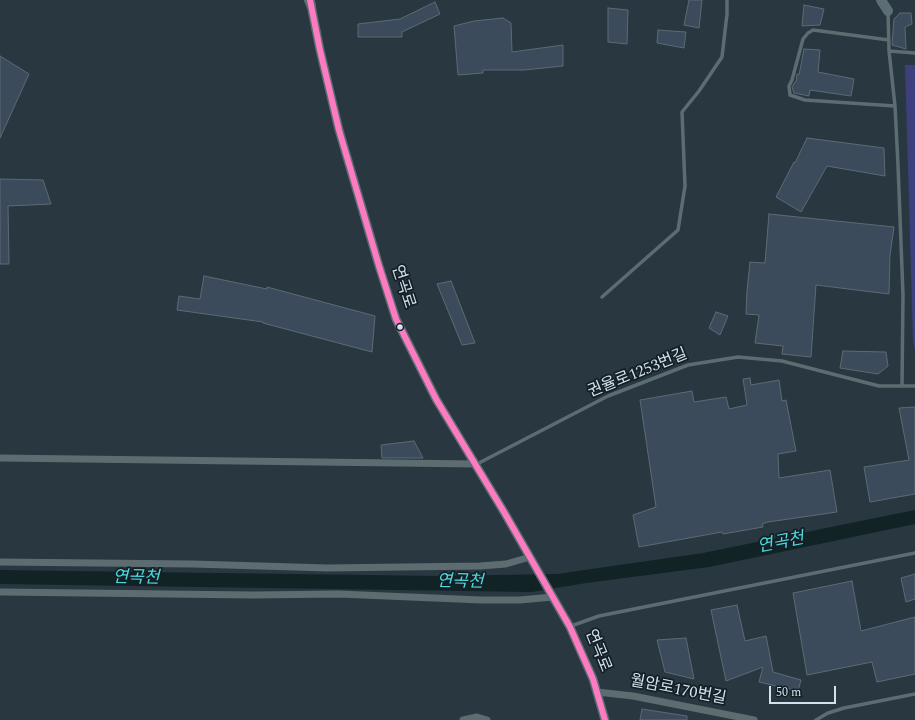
<!DOCTYPE html>
<html>
<head>
<meta charset="utf-8">
<style>
  body { margin:0 }
  #map { position:relative; width:915px; height:720px; overflow:hidden; background:#293740; font-family:Spectral,serif }
  canvas { display:block }
  .scale { position:absolute; left:769px; top:686px; width:67px; height:18px; box-sizing:border-box; border:2px solid #d2e1eb; border-top:0; padding-left:5px; font-size:12px; line-height:14px; white-space:nowrap; color:#d2e1eb; -webkit-text-stroke:3px #141f26; paint-order:stroke }
</style>
</head>
<body>
<div id="map">
<canvas width="915" height="720"></canvas>
<div class="scale">50 m</div>
</div>
<script>
const c = document.querySelector('canvas').getContext('2d');
c.lineJoin = 'round';
function fillPath(path, color) {
  c.fillStyle = color;
  c.fill(path, 'evenodd');
}
function toPath(rows) {
  const path = new Path2D();
  for (const r of rows) {
    path.moveTo(r[0], r[1]);
    for (let i = 2; i < r.length; i += 2) path.lineTo(r[i], r[i + 1]);
  }
  return path;
}
function trace(path, color, width, dash) {
  c.strokeStyle = color;
  c.lineWidth = width;
  c.lineCap = dash ? 'butt' : 'round';
  c.setLineDash(dash || []);
  c.stroke(path);
}
function write(font, color, halo, rows, align = 'center') {
  c.font = font + ' Spectral,"Noto Sans KR",serif';
  c.lineWidth = 3.5;
  c.setLineDash([]);
  c.textBaseline = 'middle';
  c.strokeStyle = halo;
  c.fillStyle = color;
  for (const [text, x, y, turn = 0] of rows) {
    c.save();
    c.translate(x, y);
    c.rotate((+turn || 0) * Math.PI / 180);
    c.textAlign = isNaN(turn) ? turn : align;
    if (halo) c.strokeText(text, 0, 0);
    c.fillText(text, 0, 0);
    c.restore();
  }
}
const green = toPath([
  [905,65,915,65,915,349,913,342]
]);
const water = toPath([
  [915,510,915,524,709,567,586,583,532,592,0,584,0,570,438,576,557,574,703,553]
]);
const building = toPath([
  [689,0,702,0,699,28,684,25,689,0],
  [435,2,440,14,402,32,402,37,358,37,358,24,400,19,435,2],
  [804,5,824,9,820,25,802,26,804,5],
  [608,8,628,10,627,44,608,42,608,8],
  [900,13,911,13,912,24,905,27,906,49,892,45,894,19,900,13],
  [503,18,511,23,512,52,563,45,563,66,524,70,483,70,483,73,458,75,454,26,474,21,503,18],
  [658,30,686,32,684,48,657,43,658,30],
  [804,49,820,50,818,72,854,79,851,96,810,90,809,96,794,93,792,87,795,82,796,82,797,74,799,75,804,49],
  [0,56,29,74,0,138,0,56],
  [807,138,884,148,885,176,827,166,801,212,776,197,794,162,795,163,807,138],
  [0,179,43,180,51,204,8,206,9,264,0,264,0,179],
  [769,214,894,227,890,255,889,294,816,285,811,357,782,354,783,346,755,343,759,315,746,314,747,291,750,262,765,263,769,214],
  [204,276,267,289,267,287,375,316,372,352,263,323,263,322,177,310,179,296,200,299,204,276],
  [451,281,475,343,462,345,437,284,451,281],
  [716,312,728,316,720,335,709,328,716,312],
  [843,351,886,352,888,366,878,374,840,368,843,351],
  [750,378,751,385,779,380,782,401,786,400,796,451,778,454,779,478,830,470,837,512,768,522,762,524,763,527,723,534,722,532,639,547,633,515,656,507,640,400,692,391,694,402,726,397,729,409,747,405,743,379,750,378],
  [915,407,915,494,870,502,864,467,909,460,899,408,915,407],
  [414,441,423,458,382,458,381,445,414,441],
  [915,574,915,599,906,602,901,578,915,574],
  [852,581,861,631,915,617,915,674,877,682,872,662,807,675,793,593,852,581],
  [737,605,745,641,766,636,773,672,801,680,798,691,759,682,763,667,726,681,711,610,737,605],
  [686,638,694,679,665,672,657,640,686,638],
  [642,709,687,716,687,720,640,720,642,709]
]);
const service = toPath([
  [888,12,889,51,895,106,898,165,903,295,902,385],
  [889,40,813,30,808,33,803,39,792,80,789,86,790,95,805,100,895,106],
  [889,51,915,53],
  [602,297,678,230,685,186,682,112,699,91,722,57,727,14,727,0],
  [477,464,608,396,688,365,738,357,782,361,879,386,915,386],
  [571,626,599,616,915,553],
  [816,720,828,713,844,708,915,694]
]);
const minor = toPath([
  [0,458,476,464],
  [0,562,193,564,328,568,480,566,506,564,530,557],
  [0,592,253,595,339,594,481,600,520,600,553,597],
  [597,692,633,696,754,720],
  [463,720,477,717,487,720]
]);
const tertiary = toPath([
  [310,0,320,50,339,130,379,266,396,319,436,399,504,512,570,627,593,679,605,720]
]);
const secondary = toPath([
  [309,0,311,5],
  [881,0,888,11]
]);
const bus1 = toPath([
  [310,0,320,50,339,130,379,266,396,319,436,399,504,512,570,627,593,679,605,720]
]);
const markers = [
  [400,327,3.5,"#d2e1eb"]
];
const streetNames = [
  ["연곡로",402,287,72],
  ["권율로1253번길",638,374,-22],
  ["연곡로",597,651,68],
  ["월암로170번길",678,691,11]
];
const waterNames = [
  ["연곡천",781,544,-11],
  ["연곡천",136,579,1],
  ["연곡천",460,583,1]
];
fillPath(green, '#3d407d');
fillPath(water, '#112324');
fillPath(building, '#3c4b5c');
trace(building, '#5f6972', 1);
trace(service, '#5d6c70', 3.5);
trace(minor, '#5d6c70', 7);
trace(tertiary, '#5d6c70', 9);
trace(secondary, '#5b6e74', 10);
trace(bus1, '#fe7ac1', 6);
for (const [x, y, r, color] of markers) {
  const dot = new Path2D();
  dot.arc(x, y, r, 0, 2 * Math.PI);
  c.fillStyle = color;
  c.fill(dot);
  trace(dot, '#141f26', 1.5);
}
write('16px', '#d2e1eb', '#141f26', streetNames);
write('italic 17px', '#4dd9dd', '#141f26', waterNames);
</script>
</body>
</html>
